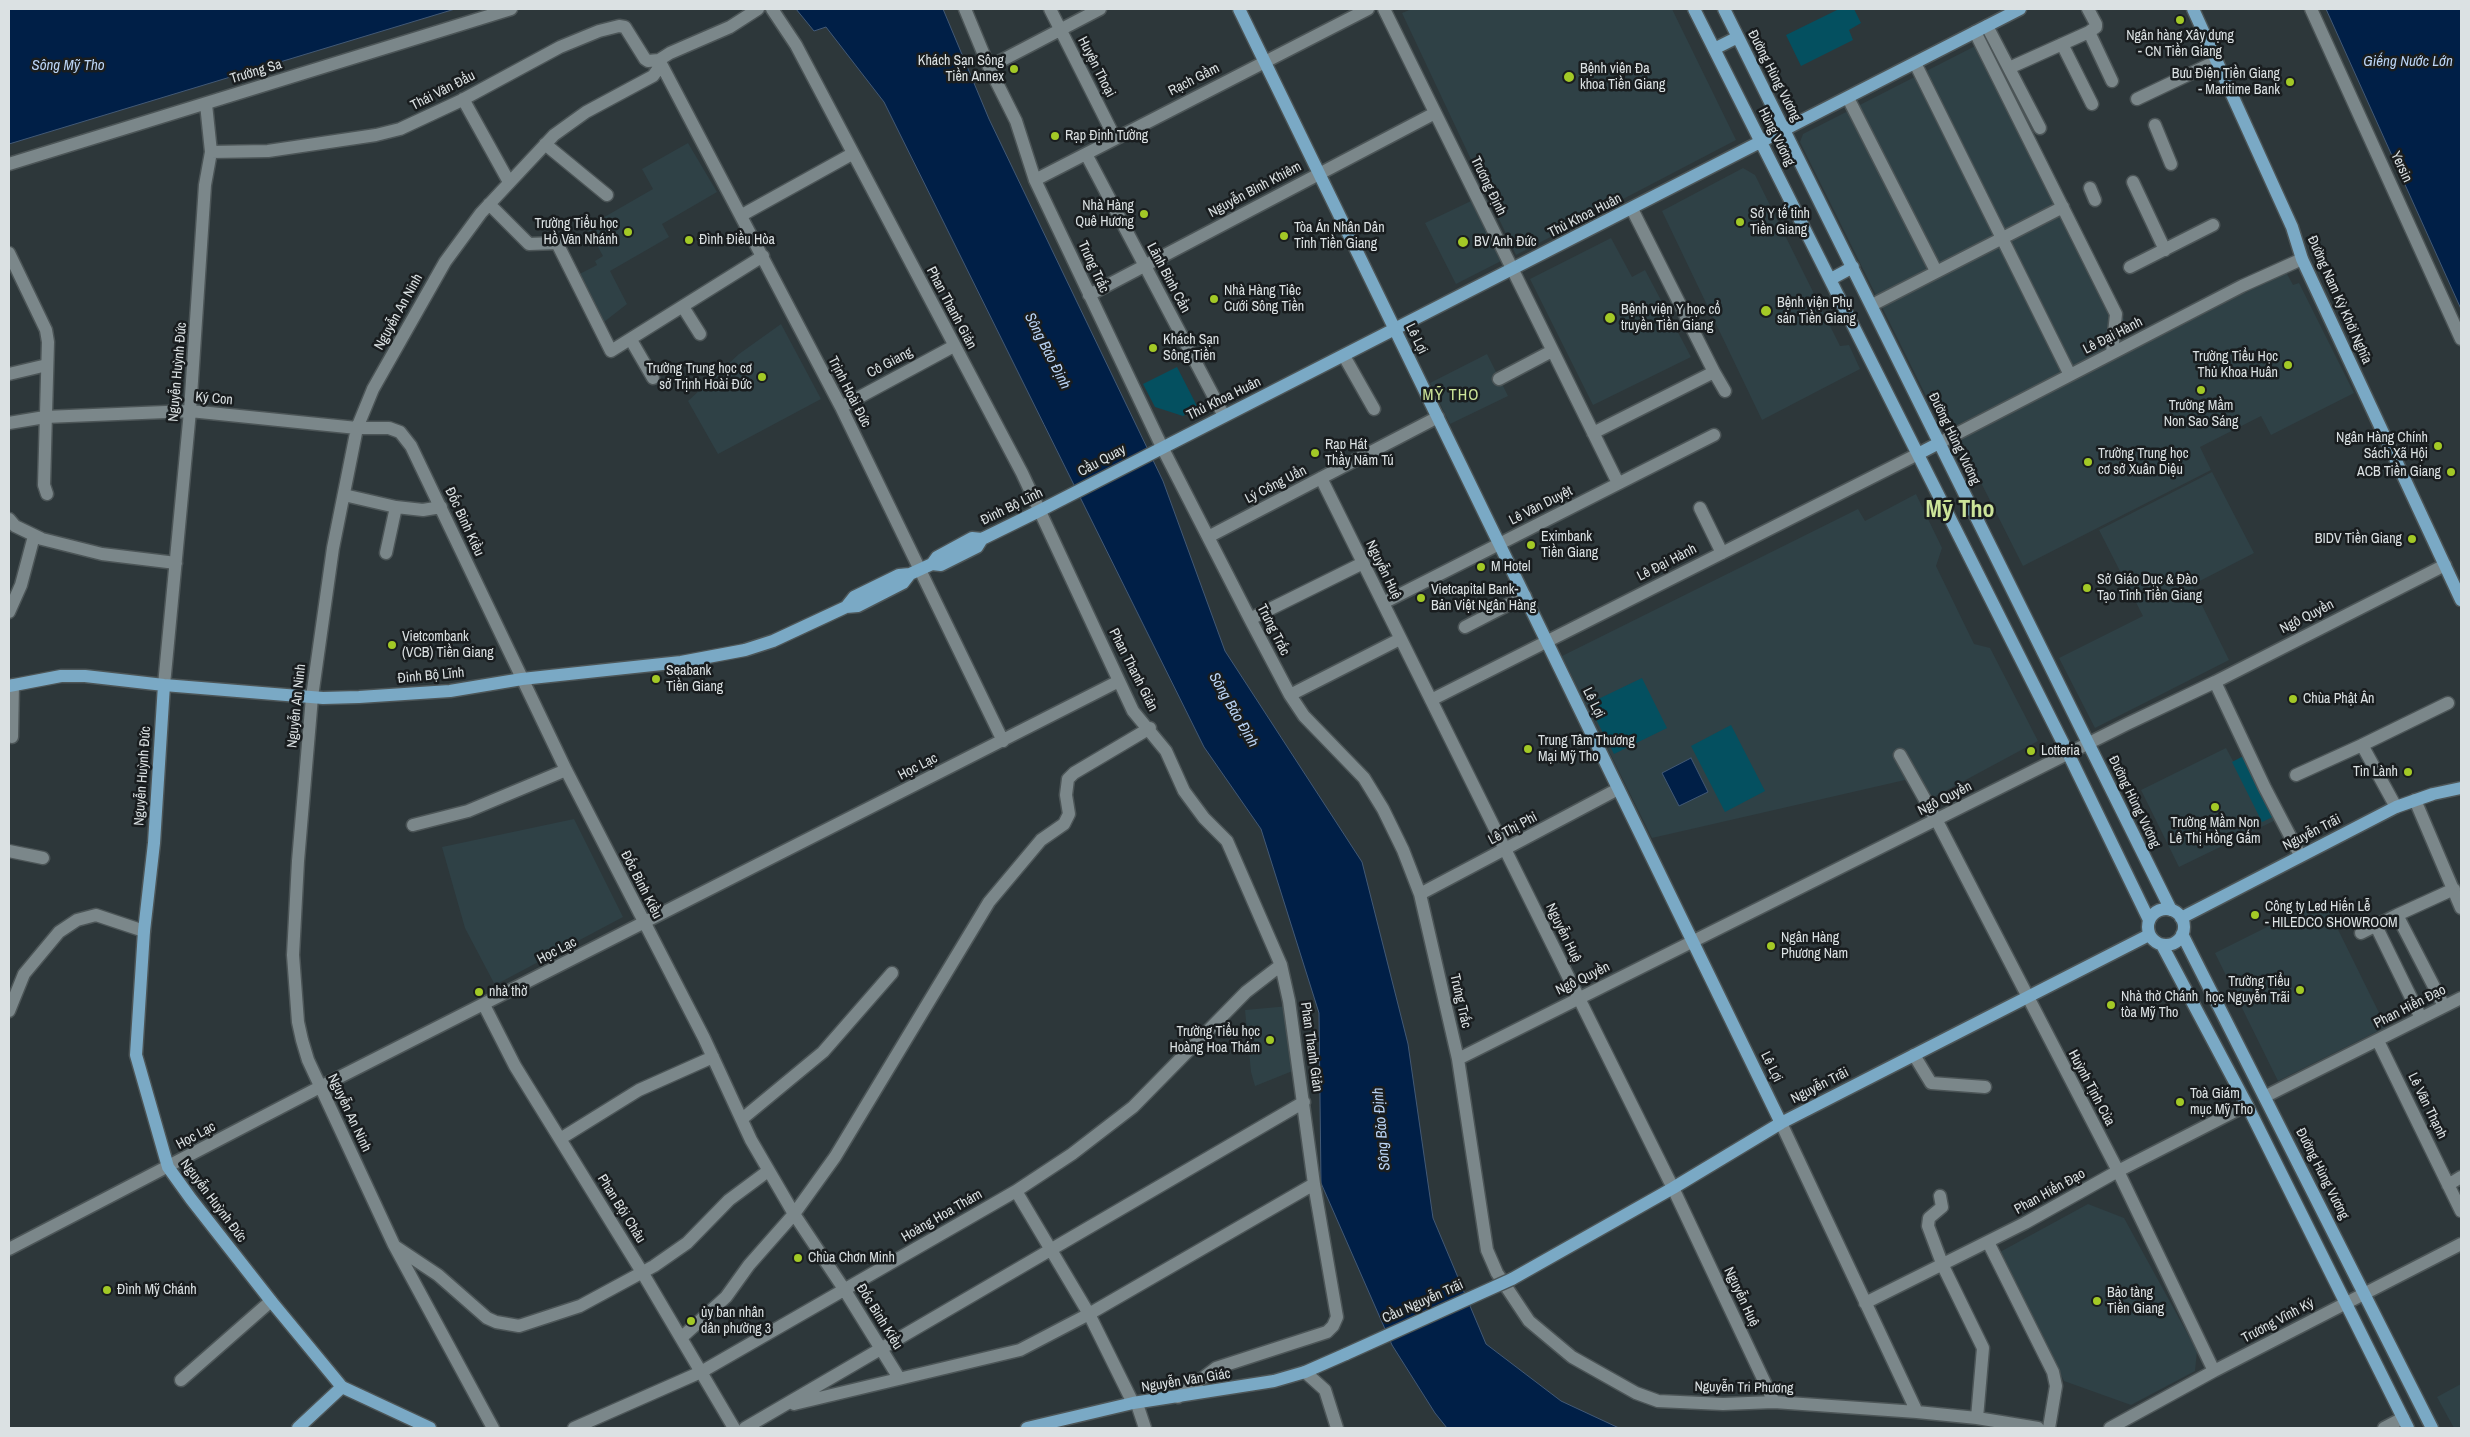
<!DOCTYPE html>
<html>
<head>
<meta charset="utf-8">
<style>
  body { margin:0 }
  #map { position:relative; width:2470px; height:1437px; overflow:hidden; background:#2d373a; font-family:"Archivo Narrow",sans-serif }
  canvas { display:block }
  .frame { position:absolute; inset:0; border:10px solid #dbe1e3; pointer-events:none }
</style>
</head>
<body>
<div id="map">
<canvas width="2470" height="1437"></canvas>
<div class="frame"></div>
</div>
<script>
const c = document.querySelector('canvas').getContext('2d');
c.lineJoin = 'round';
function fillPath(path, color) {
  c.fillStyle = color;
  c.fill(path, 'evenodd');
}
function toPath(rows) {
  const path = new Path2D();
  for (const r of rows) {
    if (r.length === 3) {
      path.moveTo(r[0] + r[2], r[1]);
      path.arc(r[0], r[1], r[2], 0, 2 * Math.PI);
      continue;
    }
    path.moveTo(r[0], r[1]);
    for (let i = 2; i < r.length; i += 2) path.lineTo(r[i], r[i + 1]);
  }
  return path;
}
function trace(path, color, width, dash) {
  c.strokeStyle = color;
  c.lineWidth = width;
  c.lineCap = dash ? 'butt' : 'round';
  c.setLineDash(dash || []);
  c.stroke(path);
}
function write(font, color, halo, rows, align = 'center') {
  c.font = font + ' "Archivo Narrow",sans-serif';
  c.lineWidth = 5;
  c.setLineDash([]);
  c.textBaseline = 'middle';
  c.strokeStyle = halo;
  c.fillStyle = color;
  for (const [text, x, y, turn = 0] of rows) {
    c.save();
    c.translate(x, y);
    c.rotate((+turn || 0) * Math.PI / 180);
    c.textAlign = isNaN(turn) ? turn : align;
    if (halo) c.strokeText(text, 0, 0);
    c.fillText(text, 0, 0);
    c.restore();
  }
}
const built = toPath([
  [1412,9,1672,9,1736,140,1516,255,1402,13],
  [1987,40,2125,321,2120,343,1955,426,1939,422,1800,142,1803,134],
  [688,143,717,192,662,224,669,237,610,271,627,304,595,329,568,280,597,265,595,261,603,256,587,227,653,189,642,169],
  [1743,168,1755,175,1840,346,1849,345,1860,369,1762,420,1662,211],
  [1471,201,1501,261,1456,284,1425,223],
  [1611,238,1632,277,1645,270,1691,357,1593,405,1530,279],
  [2286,272,2293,285,2299,283,2354,393,2271,435,2261,416,2200,447,2211,470,2023,566,1959,439],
  [781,324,821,399,718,454,688,401,739,354],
  [1487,354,1508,396,1450,424,1430,383],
  [2212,472,2254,553,2192,585,2229,660,2095,728,2059,658,2143,616,2099,530],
  [1916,494,1942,548,1936,566,1974,644,1990,648,2038,741,1921,804,1905,780,1652,838,1562,656,1858,509,1865,521],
  [2226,748,2233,761,2284,816,2179,867,2141,790],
  [574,819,623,917,495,985,465,928,442,847],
  [2323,899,2386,1027,2278,1081,2215,953],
  [1289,1006,1295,1070,1255,1086,1251,1072,1245,1010],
  [2088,1204,2124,1218,2197,1351,2195,1371,2131,1405,2064,1381,2000,1252],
  [2461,1384,2461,1428,2454,1428,2437,1397]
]);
const green = toPath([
  [1839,9,1854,9,1861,23,1849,30,1853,40,1801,66,1786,35],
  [1177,367,1198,408,1183,416,1155,407,1143,384],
  [1642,678,1667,728,1614,754,1588,704],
  [1731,725,1765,791,1725,812,1691,746],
  [2251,752,2281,813,2262,822,2232,762]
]);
const water = toPath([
  [9,9,455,9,9,144,9,9],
  [796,9,943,9,989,119,1163,481,1225,651,1362,862,1408,1044,1433,1218,1486,1344,1561,1401,1619,1428,1447,1428,1435,1413,1392,1345,1321,1183,1319,1013,1261,829,1204,747,884,102,826,27,814,31,796,9],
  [2326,9,2461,9,2461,309,2326,9],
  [1691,758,1708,792,1679,806,1662,773,1691,758]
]);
const minor = toPath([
  [772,9,796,45,1022,473,1133,711,1166,751,1184,791,1204,818,1227,841,1281,965,1289,1001,1314,1184,1337,1317,1333,1326,1327,1332,1216,1368,1178,1397],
  [965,9,989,67,1016,121,1035,180,1162,447,1250,619,1290,695,1304,716,1364,778,1383,809,1403,850,1420,894,1458,1059,1487,1250,1497,1273,1529,1321,1572,1357,1636,1393,1658,1401,1723,1404,1774,1402,1917,1412,1977,1418,2038,1428],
  [1050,9,1115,138],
  [1384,9,1618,483],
  [2088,9,2096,24,2096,27,2089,32,2112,81],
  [2311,9,2461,339],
  [1987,26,2040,128],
  [1975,32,2116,314,2112,353],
  [2062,44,2092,104],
  [659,60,841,407,1003,741],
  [1915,63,2070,375],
  [989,67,1100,9],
  [2009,68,2089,32],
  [1848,98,1936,271],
  [463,99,509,182],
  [2137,99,2217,61],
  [2155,125,2171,164],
  [545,144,607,195],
  [211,152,268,151,376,135,400,129,460,101,560,47,599,31,619,26,625,27,645,59,648,61,659,60,670,53,730,27,758,9],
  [1086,154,1224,416],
  [9,164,511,9],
  [1035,180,1368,9],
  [2133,182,2165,250],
  [2090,188,2095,200],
  [489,204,529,244,557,243,611,351,763,256],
  [742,215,852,154],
  [9,253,46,330,48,342,44,485,47,494],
  [2130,267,2213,225],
  [1089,295,1435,113],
  [1872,305,2063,207],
  [683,307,700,334],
  [631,340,653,378],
  [1344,356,1374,409],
  [1714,372,1725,391],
  [9,374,47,365],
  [1499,379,1552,351],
  [841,407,954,346],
  [9,423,45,417,190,411,357,428,389,428,400,432,411,446,566,770,704,1038,751,1140,794,1214,844,1289,899,1378],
  [1593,433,1714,372,1632,209],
  [1939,443,2242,286,2302,259],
  [1321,478,1673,1188,1774,1402],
  [344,495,396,507,423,510,441,507],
  [1700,508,1722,553],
  [9,519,15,526,42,539,102,554,176,563],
  [1208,537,1438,417],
  [386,553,396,507],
  [1383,603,1714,435],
  [9,612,21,585,34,536],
  [1250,619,1363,563],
  [1465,627,1525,596],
  [2215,682,2265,788,2300,855],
  [164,685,190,411,205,185,211,152,206,104],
  [1290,695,1400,639],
  [1431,700,1918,454],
  [12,737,13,685],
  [2362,745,2448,703],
  [1900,755,1937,821,2118,1171,2214,1371],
  [2296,775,2362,745,2396,807],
  [2415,800,2461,908],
  [413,825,468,811,566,770],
  [9,851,43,858],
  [1420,894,1618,789],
  [2376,926,2421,1018],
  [2361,933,2397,915],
  [484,1005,515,1066,642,1272,734,1428],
  [2444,1006,2397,915,2454,889],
  [9,1011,24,974,59,932,77,920,96,915,144,931],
  [2378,1041,2461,1211],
  [1914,1055,1931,1083,1985,1087],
  [1458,1059,2127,724,2215,682,2445,565],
  [2266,1096,2461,998],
  [742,1119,823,1052,892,973],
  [1781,1123,1917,1412],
  [560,1139,639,1090,713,1057],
  [2448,1185,2461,1177],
  [1016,1191,1089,1314,1133,1403],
  [1940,1196,1942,1207,1929,1218,1928,1226,1943,1266,1983,1348,1977,1418],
  [1988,1242,2053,1372,2056,1386,2049,1428],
  [396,1247,438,1275,487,1318,496,1322,519,1326,580,1306,654,1266,687,1243,729,1200,768,1171],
  [9,1249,320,1087,1119,681],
  [1865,1303,2025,1223,2118,1171,2247,1105],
  [681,1338,726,1297,749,1265,794,1214,835,1157,989,902,1041,840,1064,824,1069,814,1066,795,1068,779,1074,773,1150,728],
  [1305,1372,1325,1390,1337,1428],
  [181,1380,271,1301],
  [794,1404,1020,1350,1089,1314,1314,1184],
  [1137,1404,1145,1428],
  [493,1428,394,1245,308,1060,302,1040,298,1022,293,955,298,861,312,697,333,548,357,428,373,389,445,262,481,213,554,135,586,112,653,76,661,65],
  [574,1428,701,1372,1016,1191,1072,1154,1133,1107,1246,992,1281,965],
  [745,1428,1304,1102],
  [2110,1428,2214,1371,2461,1244],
  [2384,1428,2403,1418]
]);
const major = toPath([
  [1239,9,1781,1123],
  [1694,9,2068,753,2149,920],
  [1724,9,2171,910],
  [2193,9,2292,227,2302,259,2461,600],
  [1714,49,1738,37],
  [1831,279,1853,267],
  [1918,454,1939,443],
  [932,564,941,565,977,547,982,539],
  [846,607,854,597,899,575,910,574],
  [164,685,154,843,144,931,136,1055,168,1167,191,1199,271,1301,342,1387,430,1428],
  [9,686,61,676,85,676,164,685,323,698,359,697,450,691,522,679,681,662,745,650,773,641,846,607,858,606,903,583,910,574,932,564,937,557,972,538,982,539,1041,510,2020,9],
  [2166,927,18],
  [2181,918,2396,807,2433,794,2461,788],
  [2182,934,2432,1428],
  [2162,945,2247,1105,2408,1428],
  [1512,1279,1673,1188,1781,1123,2149,935],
  [298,1428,342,1387],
  [1027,1428,1133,1403,1274,1381,1305,1372,1346,1354]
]);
const majorBridge = toPath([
  [1346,1354,1512,1279]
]);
const markers = [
  [2180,20,5,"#a3c926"],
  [1014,69,5,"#a3c926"],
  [1569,77,6,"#a3c926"],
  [2290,82,5,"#a3c926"],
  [1055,136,5,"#a3c926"],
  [1144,214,5,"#a3c926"],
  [1740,222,5,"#a3c926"],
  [628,232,5,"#a3c926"],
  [1284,236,5,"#a3c926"],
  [689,240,5,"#a3c926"],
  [1463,242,6,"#a3c926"],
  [1214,299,5,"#a3c926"],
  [1766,311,6,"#a3c926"],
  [1610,318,6,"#a3c926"],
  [1153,348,5,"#a3c926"],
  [2288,365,5,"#a3c926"],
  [762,377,5,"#a3c926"],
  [2201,390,5,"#a3c926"],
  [2438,446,5,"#a3c926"],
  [1315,453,5,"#a3c926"],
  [2088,462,5,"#a3c926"],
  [2451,472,5,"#a3c926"],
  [2412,539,5,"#a3c926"],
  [1531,545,5,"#a3c926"],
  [1481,567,5,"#a3c926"],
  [2087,588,5,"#a3c926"],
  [1421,598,5,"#a3c926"],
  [392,645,5,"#a3c926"],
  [656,679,5,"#a3c926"],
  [2293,699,5,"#a3c926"],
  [1528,749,5,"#a3c926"],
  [2031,751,5,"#a3c926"],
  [2408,772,5,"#a3c926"],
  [2215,807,5,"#a3c926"],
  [2255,915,5,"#a3c926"],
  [1771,946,5,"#a3c926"],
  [2300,990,5,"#a3c926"],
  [479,992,5,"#a3c926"],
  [2111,1005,5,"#a3c926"],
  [1270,1040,5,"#a3c926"],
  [2180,1102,5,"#a3c926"],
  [798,1258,5,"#a3c926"],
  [107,1290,5,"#a3c926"],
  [2097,1301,5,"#a3c926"],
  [691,1321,5,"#a3c926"]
];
const poiNames = [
  ["Ngân hàng Xây dựng",2180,36,"center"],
  ["- CN Tiền Giang",2180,52,"center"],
  ["Khách Sạn Sông",1004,61,"right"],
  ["Tiền Annex",1004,77,"right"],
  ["Bệnh viện Đa",1580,69],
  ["khoa Tiền Giang",1580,85],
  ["Bưu Điện Tiền Giang",2280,74,"right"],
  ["- Maritime Bank",2280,90,"right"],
  ["Rạp Định Tường",1065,136],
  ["Nhà Hàng",1134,206,"right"],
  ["Quê Hương",1134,222,"right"],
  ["Sở Y tế tỉnh",1750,214],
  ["Tiền Giang",1750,230],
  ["Trường Tiểu học",618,224,"right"],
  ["Hồ Văn Nhánh",618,240,"right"],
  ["Tòa Án Nhân Dân",1294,228],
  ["Tỉnh Tiền Giang",1294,244],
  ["Đình Điều Hòa",699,240],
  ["BV Anh Đức",1474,242],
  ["Nhà Hàng Tiệc",1224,291],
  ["Cưới Sông Tiền",1224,307],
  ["Bệnh viện Phụ",1777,303],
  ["sản Tiền Giang",1777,319],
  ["Bệnh viện Y học cổ",1621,310],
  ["truyền Tiền Giang",1621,326],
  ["Khách Sạn",1163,340],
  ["Sông Tiền",1163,356],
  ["Trường Tiểu Học",2278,357,"right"],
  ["Thủ Khoa Huân",2278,373,"right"],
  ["Trường Trung học cơ",752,369,"right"],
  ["sở Trịnh Hoài Đức",752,385,"right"],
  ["Trường Mầm",2201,406,"center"],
  ["Non Sao Sáng",2201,422,"center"],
  ["Ngân Hàng Chính",2428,438,"right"],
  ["Sách Xã Hội",2428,454,"right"],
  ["Rạp Hát",1325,445],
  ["Thầy Năm Tú",1325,461],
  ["Trường Trung học",2098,454],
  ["cơ sở Xuân Diệu",2098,470],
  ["ACB Tiền Giang",2441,472,"right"],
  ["Eximbank",1541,537],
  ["Tiền Giang",1541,553],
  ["BIDV Tiền Giang",2402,539,"right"],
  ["M Hotel",1491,567],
  ["Sở Giáo Dục & Đào",2097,580],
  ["Tạo Tỉnh Tiền Giang",2097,596],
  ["Vietcapital Bank-",1431,590],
  ["Bản Việt Ngân Hàng",1431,606],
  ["Vietcombank",402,637],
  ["(VCB) Tiền Giang",402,653],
  ["Seabank",666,671],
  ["Tiền Giang",666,687],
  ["Chùa Phật Ân",2303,699],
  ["Trung Tâm Thương",1538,741],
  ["Mại Mỹ Tho",1538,757],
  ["Lotteria",2041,751],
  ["Tin Lành",2398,772,"right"],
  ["Trường Mầm Non",2215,823,"center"],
  ["Lê Thị Hồng Gấm",2215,839,"center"],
  ["Công ty Led Hiến Lễ",2265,907],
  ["- HILEDCO SHOWROOM",2265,923],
  ["Ngân Hàng",1781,938],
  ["Phương Nam",1781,954],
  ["Trường Tiểu",2290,982,"right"],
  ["học Nguyễn Trãi",2290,998,"right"],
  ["nhà thờ",489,992],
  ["Nhà thờ Chánh",2121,997],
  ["tòa Mỹ Tho",2121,1013],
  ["Trường Tiểu học",1260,1032,"right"],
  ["Hoàng Hoa Thám",1260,1048,"right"],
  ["Toà Giám",2190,1094],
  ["mục Mỹ Tho",2190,1110],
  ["Chùa Chơn Minh",808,1258],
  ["Đình Mỹ Chánh",117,1290],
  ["Bảo tàng",2107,1293],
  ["Tiền Giang",2107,1309],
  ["ủy ban nhân",701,1313],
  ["dân phường 3",701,1329]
];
const streetNames = [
  ["Huyện Thoại",1096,67,63],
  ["Trường Sa",256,72,-17],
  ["Đường Hùng Vương",1774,76,63],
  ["Rạch Gầm",1194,80,-27],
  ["Thái Văn Đẩu",443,91,-27],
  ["Hùng Vương",1776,137,63],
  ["Yersin",2401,167,65],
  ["Trương Định",1488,186,64],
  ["Nguyễn Bỉnh Khiêm",1255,190,-28],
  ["Thủ Khoa Huân",1585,216,-27],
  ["Trưng Trắc",1093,267,65],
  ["Lãnh Binh Cẩn",1168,278,62],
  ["Đường Nam Kỳ Khởi Nghĩa",2339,300,66],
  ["Phan Thanh Giản",951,308,62],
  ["Nguyễn An Ninh",399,312,-61],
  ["Lê Đại Hành",2113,336,-27],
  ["Lê Lợi",1416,339,64],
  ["Cô Giang",890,363,-28],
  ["Nguyễn Huỳnh Đức",178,372,-85],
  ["Trịnh Hoài Đức",849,392,63],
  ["Ký Con",214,399,5],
  ["Thủ Khoa Huân",1224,399,-26],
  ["Đường Hùng Vương",1954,439,64],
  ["Cầu Quay",1102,461,-28],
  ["Lý Công Uẩn",1276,485,-27],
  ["Lê Văn Duyệt",1541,506,-27],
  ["Đinh Bộ Lĩnh",1012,507,-26],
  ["Đốc Binh Kiều",464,522,65],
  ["Lê Đại Hành",1667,563,-27],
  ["Nguyễn Huệ",1383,570,64],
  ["Ngô Quyền",2307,617,-27],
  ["Trưng Trắc",1273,630,63],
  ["Phan Thanh Giản",1133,670,63],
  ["Đinh Bộ Lĩnh",431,676,-5],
  ["Lê Lợi",1593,703,64],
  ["Nguyễn An Ninh",297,706,-84],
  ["Học Lạc",918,767,-27],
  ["Nguyễn Huỳnh Đức",143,776,-86],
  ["Ngô Quyền",1945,799,-27],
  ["Đường Hùng Vương",2134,802,64],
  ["Lê Thị Phỉ",1513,829,-28],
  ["Nguyễn Trãi",2312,833,-27],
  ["Đốc Binh Kiều",641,885,63],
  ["Nguyễn Huệ",1563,933,64],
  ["Học Lạc",557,951,-27],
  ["Ngô Quyền",1583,979,-26],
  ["Trưng Trắc",1460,1001,77],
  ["Phan Hiển Đạo",2410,1007,-27],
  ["Phan Thanh Giản",1311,1047,82],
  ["Lê Lợi",1771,1067,64],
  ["Nguyễn Trãi",1820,1086,-27],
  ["Huỳnh Tịnh Của",2091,1088,62],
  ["Lê Văn Thạnh",2427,1106,64],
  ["Nguyễn An Ninh",349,1113,65],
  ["Học Lạc",196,1136,-28],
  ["Đường Hùng Vương",2322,1174,63],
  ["Phan Hiển Đạo",2050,1192,-29],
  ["Nguyễn Huỳnh Đức",213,1201,53],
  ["Phan Bội Châu",621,1209,58],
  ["Hoàng Hoa Thám",942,1216,-30],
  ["Nguyễn Huệ",1741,1297,65],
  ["Cầu Nguyễn Trãi",1423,1302,-24],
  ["Đốc Binh Kiều",879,1317,58],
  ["Trương Vĩnh Ký",2278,1321,-28],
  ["Nguyễn Văn Giác",1186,1381,-9],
  ["Nguyễn Tri Phương",1744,1388,1]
];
const waterNames = [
  ["Giếng Nước Lớn",2408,62],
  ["Sông Mỹ Tho",68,66],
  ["Sông Bảo Định",1047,351,63],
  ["Sông Bảo Định",1233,710,60],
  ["Sông Bảo Định",1382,1129,-95]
];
const quarterNames = [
  ["MỸ THO",1451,396]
];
const townNames = [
  ["Mỹ Tho",1960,511]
];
fillPath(built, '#2f4146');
fillPath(green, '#045060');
fillPath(water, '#001f47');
trace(water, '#425976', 1);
trace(minor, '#4c5557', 15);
trace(major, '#4c5557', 15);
trace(minor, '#7b878a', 12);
trace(major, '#7aa9c5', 12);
trace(majorBridge, '#4c5557', 15, []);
trace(majorBridge, '#7aa9c5', 12);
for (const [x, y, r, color] of markers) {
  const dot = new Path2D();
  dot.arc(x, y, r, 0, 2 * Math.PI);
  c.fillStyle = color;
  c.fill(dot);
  trace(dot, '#191d1f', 2);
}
write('14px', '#dbe1e3', '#191d1f', poiNames, 'left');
write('14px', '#dbe1e3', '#191d1f', streetNames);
write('italic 15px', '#bbd4f5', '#191d1f', waterNames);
c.letterSpacing = '1px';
write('16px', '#cce499', '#191d1f', quarterNames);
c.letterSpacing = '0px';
write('bold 24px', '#cce499', '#191d1f', townNames);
</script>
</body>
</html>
